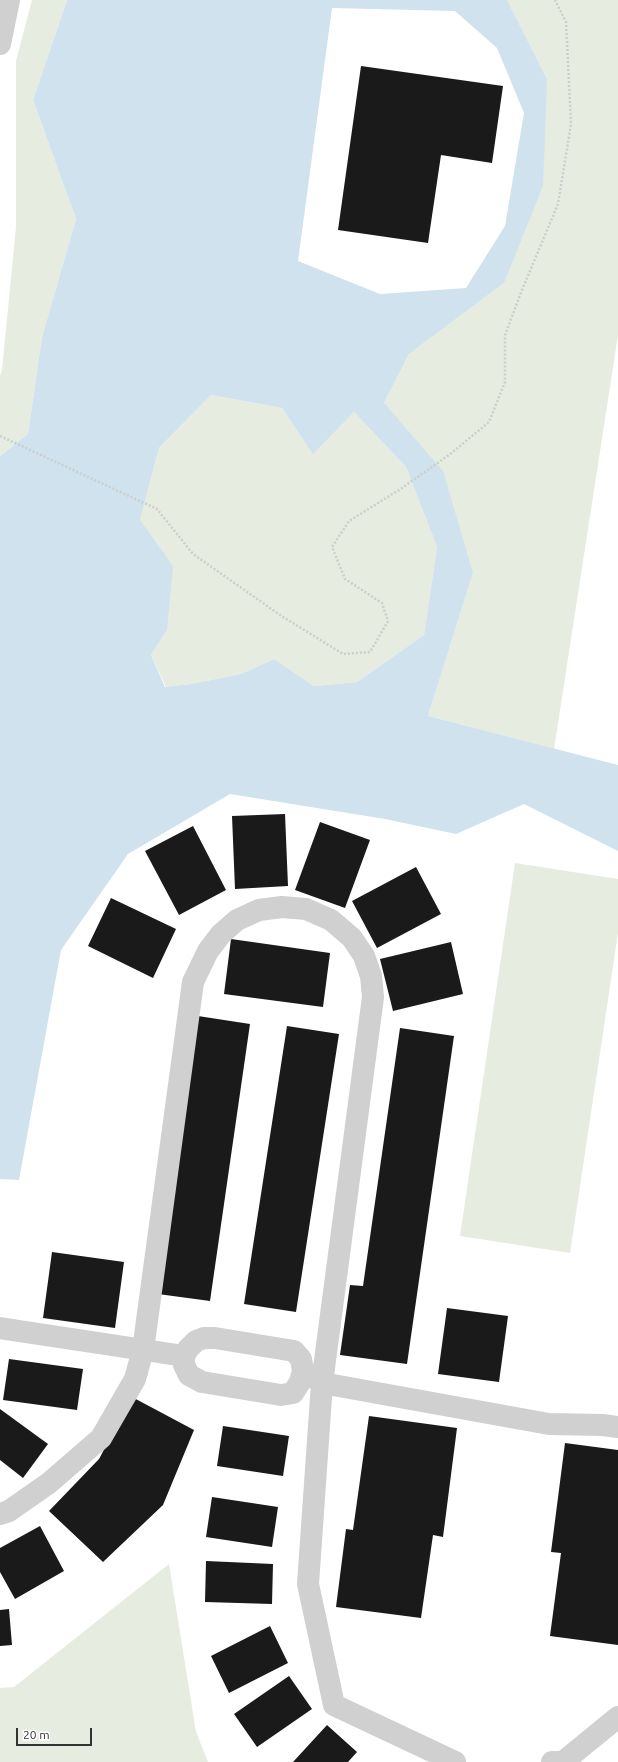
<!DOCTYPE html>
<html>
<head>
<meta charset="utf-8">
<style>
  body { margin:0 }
  #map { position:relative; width:618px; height:1762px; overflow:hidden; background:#fff; font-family:Ubuntu,sans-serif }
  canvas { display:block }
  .scale { position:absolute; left:16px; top:1728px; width:76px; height:18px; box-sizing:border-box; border:2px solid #333; border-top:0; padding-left:5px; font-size:12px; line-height:14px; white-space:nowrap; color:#333; -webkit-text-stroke:3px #fff; paint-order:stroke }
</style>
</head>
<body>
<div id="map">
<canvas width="618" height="1762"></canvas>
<div class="scale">20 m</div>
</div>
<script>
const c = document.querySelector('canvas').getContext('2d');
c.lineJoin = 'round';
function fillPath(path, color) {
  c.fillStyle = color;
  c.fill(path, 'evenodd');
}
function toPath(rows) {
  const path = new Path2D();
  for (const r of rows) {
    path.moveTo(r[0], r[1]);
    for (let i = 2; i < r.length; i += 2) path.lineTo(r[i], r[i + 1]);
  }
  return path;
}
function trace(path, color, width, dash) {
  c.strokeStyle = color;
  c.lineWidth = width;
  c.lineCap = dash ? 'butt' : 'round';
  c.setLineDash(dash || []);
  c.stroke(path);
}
const green = toPath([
  [32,0,67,0,33,100,76,219,42,337,28,434,0,456,0,376,2,370,16,227,16,61],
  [507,0,618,0,618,335,554,749,428,716,473,573,384,403,409,354,504,283,547,79],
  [211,395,282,408,313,453,354,412,406,467,437,547,424,635,357,682,314,686,274,659,241,674,191,684,166,687,151,655,167,630,140,520,159,448],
  [515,863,618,879,618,933,570,1253,460,1236],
  [169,1564,196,1732,208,1762,0,1762,0,1688,14,1687]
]);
const water = toPath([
  [67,0,507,0,547,79,543,186,504,283,409,354,384,403,443,471,473,573,428,716,618,765,618,851,524,804,456,834,385,819,230,794,128,854,61,950,19,1180,0,1179,0,456,28,434,42,337,76,219,33,100],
  [332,8,455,11,497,48,524,113,505,226,466,288,380,294,298,261],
  [211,395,282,408,313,454,354,412,406,467,437,547,424,635,357,682,314,686,274,659,241,674,191,684,165,687,151,655,167,630,173,566,140,520,159,448]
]);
const building = toPath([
  [361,66,503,86,492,163,441,155,428,243,338,230],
  [285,814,288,886,235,889,232,816],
  [320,822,370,840,345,908,295,890],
  [193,826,226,890,179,915,145,851],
  [416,867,441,914,377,948,352,901],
  [111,898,176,929,153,978,88,946],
  [231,939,330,953,323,1007,224,994],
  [451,942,463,994,393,1011,380,959],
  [198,1016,250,1024,210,1301,158,1294],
  [287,1026,339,1034,296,1312,244,1304],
  [400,1028,454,1036,407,1364,340,1355,350,1285,363,1286],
  [52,1252,124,1262,115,1328,43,1318],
  [447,1308,508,1316,499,1382,438,1374],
  [9,1359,83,1369,77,1410,3,1400],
  [132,1397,194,1430,163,1505,103,1562,49,1511,99,1459],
  [0,1409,48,1444,23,1478,0,1460],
  [369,1416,457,1428,443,1537,433,1535,421,1618,336,1607,346,1529,353,1530],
  [223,1426,289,1436,283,1476,217,1466],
  [565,1443,618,1450,618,1645,550,1636,561,1553,551,1552],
  [212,1497,278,1507,272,1547,206,1537],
  [40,1526,64,1571,15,1599,0,1572,0,1548],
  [206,1561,273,1564,272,1604,205,1602],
  [9,1609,12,1645,0,1646,0,1610],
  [270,1626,288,1663,229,1693,211,1656],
  [289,1676,312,1709,257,1747,234,1714],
  [327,1725,357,1752,348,1762,293,1762]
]);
const path = toPath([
  [0,436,157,509,193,554,280,615,343,654,370,652,388,621,382,603,345,579,332,547,349,521,399,490,449,455,489,422,505,382,505,335,522,290,558,204,571,124,566,22,555,0]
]);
const street = toPath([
  [0,44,9,0],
  [0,1328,184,1356],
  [204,1338,215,1338,294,1351,301,1359,303,1371,300,1382,293,1393,281,1395,202,1382,189,1375,184,1365,184,1356,188,1349,196,1341,204,1338],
  [303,1371,322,1383,549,1424,603,1425,618,1427],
  [0,1514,9,1511,49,1483,101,1438,135,1379,143,1350,193,982,208,951,221,934,237,920,259,910,282,907,306,909,331,920,352,938,364,956,371,976,373,997,322,1383,308,1584,334,1705,455,1762],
  [552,1762,563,1762,618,1717]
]);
fillPath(green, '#e6ecdf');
fillPath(water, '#cfe2ee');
fillPath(building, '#1a1a1a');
trace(path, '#cdcdcd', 2.5, [2, 2]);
trace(street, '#d0d0d0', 22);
</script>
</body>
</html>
